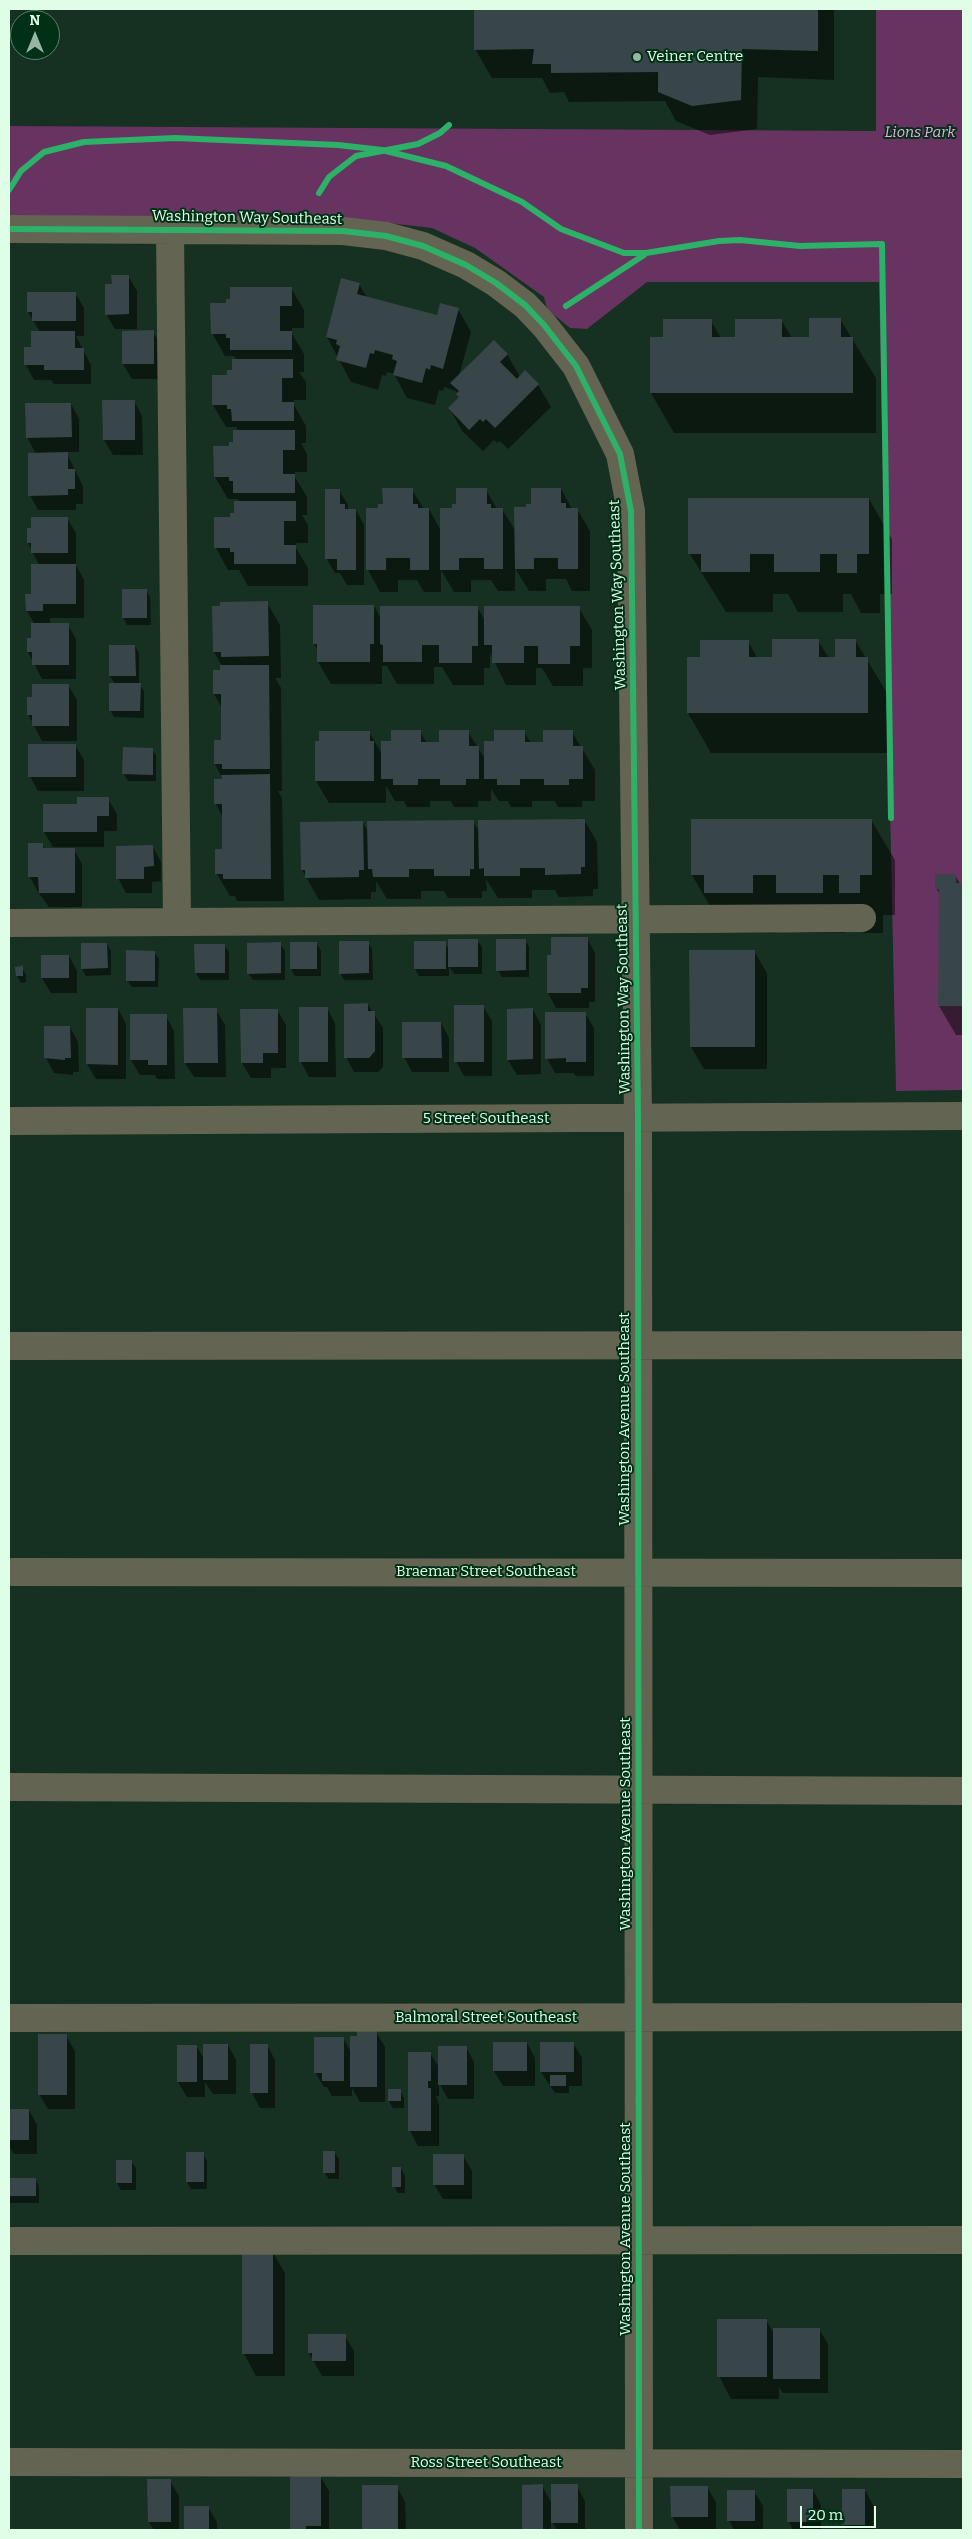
<!DOCTYPE html>
<html>
<head>
<meta charset="utf-8">
<style>
  body { margin:0 }
  #map { position:relative; width:972px; height:2539px; overflow:hidden; background:#163021; font-family:Bitter,serif }
  canvas { display:block }
  .frame { position:absolute; inset:0; border:10px solid #dffee7; pointer-events:none }
  .north { position:absolute; left:10px; top:10px; width:50px; height:50px; box-sizing:border-box; background:#003117; border:1px solid #59836a; border-radius:50%; rotate:0deg; font-size:14px; font-weight:700; line-height:20px; text-align:center; color:#dffee7 }
  .north::after { content:''; display:block; margin:auto; width:18px; height:22px; background:#99b6a2; clip-path:polygon(50% 0,100% 100%,50% 72%,0 100%) }
  .scale { position:absolute; left:800px; top:2506px; width:76px; height:22px; box-sizing:border-box; border:2px solid #dffee7; border-top:0; padding-left:6px; font-size:15px; line-height:18px; white-space:nowrap; color:#dffee7; -webkit-text-stroke:4px #003117; paint-order:stroke }
</style>
</head>
<body>
<div id="map">
<canvas width="972" height="2539"></canvas>
<div class="frame"></div>
<div class="north">N</div>
<div class="scale">20 m</div>
</div>
<script>
const c = document.querySelector('canvas').getContext('2d');
c.lineJoin = 'round';
function fillPath(path, color) {
  c.fillStyle = color;
  c.fill(path, 'evenodd');
}
function toPath(rows) {
  const path = new Path2D();
  for (const r of rows) {
    path.moveTo(r[0], r[1]);
    for (let i = 2; i < r.length; i += 2) path.lineTo(r[i], r[i + 1]);
  }
  return path;
}
function trace(path, color, width, dash) {
  c.strokeStyle = color;
  c.lineWidth = width;
  c.lineCap = dash ? 'butt' : 'round';
  c.setLineDash(dash || []);
  c.stroke(path);
}
function write(font, color, halo, rows, align = 'center') {
  c.font = font + ' Bitter,serif';
  c.lineWidth = 4;
  c.setLineDash([]);
  c.textBaseline = 'middle';
  c.strokeStyle = halo;
  c.fillStyle = color;
  for (const [text, x, y, turn = 0] of rows) {
    c.save();
    c.translate(x, y);
    c.rotate((+turn || 0) * Math.PI / 180);
    c.textAlign = isNaN(turn) ? turn : align;
    if (halo) c.strokeText(text, 0, 0);
    c.fillText(text, 0, 0);
    c.restore();
  }
}
const green = toPath([
  [876,9,963,9,963,1090,896,1091,879,282,647,282,587,329,570,328,547,309,544,297,475,248,432,228,379,222,9,220,9,126,876,131]
]);
const shadow = toPath([
  [475,9,834,9,834,80,758,77,757,129,710,135,676,121,665,101,569,102,564,92,550,93,542,78,492,78,475,49],
  [128,276,137,291,137,329,115,329,106,314,113,285],
  [359,284,367,298,438,316,458,309,471,332,459,376,507,354,520,377,538,385,551,407,508,449,500,441,497,443,494,440,483,451,462,431,450,409,460,398,456,391,444,387,443,391,439,390,435,405,407,398,394,374,387,372,386,376,382,375,378,390,351,382,327,337],
  [291,288,304,310,304,328,292,328,292,334,304,354,304,372,299,372,306,382,306,400,294,400,294,405,306,426,306,443,301,443,307,454,307,472,295,472,295,477,307,497,307,515,302,515,308,525,308,543,296,543,296,548,308,568,308,586,248,586,239,570,228,570,216,548,240,503,238,499,228,499,215,477,239,431,236,427,226,427,213,405,213,376,229,376,233,371,237,360,234,356,225,356,212,333,227,305],
  [75,293,84,308,84,336,76,336,91,365,91,384,54,384,51,380,34,380,26,365,40,332,28,312],
  [840,319,876,378,876,433,674,433,651,393,664,338,711,321,721,338,736,338,781,320,792,338,811,338],
  [153,332,162,347,162,379,132,379,123,364],
  [134,401,142,416,143,455,113,455,104,440],
  [71,404,79,419,79,452,66,452,83,486,83,504,76,504,76,510,38,510,30,495,36,454,27,437],
  [561,489,572,509,577,509,590,531,590,591,572,591,566,579,546,579,546,591,529,591,515,568,515,591,498,591,491,580,471,580,471,592,454,592,441,570,441,592,424,592,417,580,398,580,398,592,380,592,368,570,380,509,412,490,424,509,429,509,441,531,457,505,486,490,497,509,502,509,516,532,528,509],
  [339,490,348,505,348,510,356,510,364,525,364,585,347,585,340,573,335,573,326,558],
  [869,499,892,539,892,594,880,594,880,613,861,613,851,594,843,594,843,612,798,612,788,594,773,594,773,612,726,612,690,554],
  [67,518,76,533,76,565,84,580,84,618,50,618,50,625,68,625,76,639,76,679,42,679,28,652,28,639,33,639,35,625,27,611,27,595,32,595,39,565,28,543],
  [146,590,150,597,151,625,127,625,123,617],
  [267,603,280,625,281,678,275,678,281,688,282,791,278,791,282,798,284,901,237,901,235,896,230,896,217,874,216,850,224,850,223,818,216,804,215,780,223,780,215,764,215,741,222,741,222,708,214,694,214,671,222,671,222,666,214,652],
  [374,606,381,619,477,607,485,621,579,608,592,630,592,668,583,668,583,686,553,686,542,668,536,668,536,685,506,685,490,653,490,668,484,668,484,685,453,685,442,667,434,667,434,684,397,684,387,666,382,666,382,684,331,684,318,662,318,651,314,644],
  [855,640,890,698,890,753,711,753,688,713,688,659,701,659,748,641,758,659,773,659,818,641,829,658,837,658],
  [135,646,139,653,139,684,144,691,144,718,114,717,110,710,115,684,110,676],
  [68,685,77,700,77,741,42,741,28,714],
  [369,732,382,754,392,742,420,732,427,743,440,743,468,732,486,760,496,742,524,732,531,743,544,743,572,732,595,770,595,801,582,801,582,807,558,807,555,801,532,801,532,807,511,807,508,801,499,801,491,789,491,801,478,801,478,807,454,807,451,801,430,801,430,807,407,807,404,801,395,801,386,786,386,803,329,803,316,781],
  [75,745,84,760,84,791,38,791,30,776],
  [152,749,156,756,156,781,128,781,124,774],
  [108,799,117,814,117,831,104,831,104,847,53,847,44,832,78,805],
  [584,820,597,842,598,889,593,889,593,896,559,897,555,890,532,890,532,898,498,898,486,879,487,891,482,891,482,898,448,898,444,891,421,891,421,899,387,899,376,881,376,892,371,892,371,899,319,900,302,870,363,823,369,833,473,821,480,833],
  [871,820,895,860,895,915,883,915,883,933,864,933,854,915,845,915,845,933,801,933,790,915,775,915,775,933,729,933,718,915,715,915,692,875],
  [42,844,45,849,74,849,82,864,82,907,49,907,38,892,30,877],
  [153,847,161,862,161,881,152,882,152,893,126,893,118,878],
  [955,875,961,885,963,885,963,1035,956,1035,939,1006,940,895,937,889],
  [587,938,595,953,595,1002,589,1002,589,1008,556,1008,548,993],
  [477,940,482,947,482,974,454,974,449,966,449,976,419,976,415,969,445,943,450,951],
  [525,940,529,947,529,977,502,977,498,970],
  [368,942,372,949,373,980,344,980,340,973],
  [107,944,111,951,111,975,86,976,82,969],
  [280,944,285,951,285,980,253,980,248,973],
  [317,944,321,951,321,976,295,976,291,969],
  [224,945,229,952,229,980,200,980,196,973],
  [754,951,767,973,767,1069,704,1069,691,1047],
  [154,952,159,959,158,987,132,987,127,980],
  [69,956,77,971,77,993,51,993,42,978],
  [22,968,26,975,26,982,21,983,17,976],
  [368,1005,383,1028,383,1067,378,1072,354,1072,346,1057],
  [483,1006,492,1021,492,1076,464,1076,456,1061],
  [300,1008,327,1008,335,1023,336,1077,309,1077,301,1062],
  [118,1009,126,1024,126,1079,96,1079,87,1064],
  [216,1010,225,1025,226,1077,194,1077,185,1063],
  [277,1010,286,1025,286,1068,271,1068,271,1078,251,1078,242,1063],
  [533,1010,541,1025,541,1074,517,1075,508,1060],
  [585,1013,594,1028,594,1076,576,1076,574,1073,555,1073,547,1058],
  [166,1016,174,1031,175,1079,157,1079,155,1075,140,1075,131,1060],
  [441,1023,449,1038,449,1072,412,1072,404,1057],
  [70,1027,78,1042,79,1072,73,1072,73,1075,54,1073,46,1058],
  [376,2032,385,2047,385,2102,360,2102,352,2088,352,2096,332,2096,327,2087,324,2087,315,2072,343,2038,351,2052],
  [66,2036,75,2051,75,2109,48,2109,39,2094],
  [494,2043,527,2043,535,2058,535,2086,503,2086,494,2071],
  [573,2043,582,2058,582,2086,569,2086,569,2093,555,2093,541,2072],
  [228,2045,236,2060,236,2094,213,2094,205,2082,205,2097,187,2097,178,2082,197,2047,204,2059],
  [267,2045,275,2060,275,2108,260,2108,252,2093],
  [466,2047,474,2062,474,2099,448,2099,439,2083,439,2096,436,2096,439,2105,439,2146,418,2146,410,2131,430,2053,440,2069],
  [389,2090,400,2090,404,2098,404,2108,393,2108,389,2101],
  [9,2110,29,2110,37,2125,37,2154,14,2154,9,2146],
  [334,2152,339,2159,339,2179,329,2179,324,2172],
  [203,2154,207,2161,207,2189,191,2189,187,2182],
  [463,2156,472,2171,472,2199,443,2199,434,2184],
  [131,2161,136,2168,136,2190,121,2190,117,2183],
  [401,2168,405,2176,405,2193,398,2193,394,2186],
  [9,2179,35,2179,39,2186,39,2203,10,2203],
  [272,2251,285,2273,285,2376,256,2376,244,2354],
  [766,2320,774,2334,819,2329,828,2344,828,2393,783,2393,779,2387,779,2399,731,2399,719,2376],
  [309,2336,345,2336,354,2351,354,2376,322,2376,309,2353],
  [291,2476,320,2476,329,2491,329,2530,292,2530],
  [149,2481,170,2481,179,2496,179,2530,154,2530,149,2522],
  [524,2486,542,2486,552,2504,577,2486,585,2501,585,2530,557,2530,551,2520,551,2530,524,2530],
  [363,2487,397,2487,405,2502,406,2530,364,2530],
  [707,2487,716,2502,716,2530,680,2530,672,2516],
  [789,2490,813,2490,821,2505,821,2530,793,2530,789,2522],
  [843,2490,865,2490,873,2505,873,2530,847,2530,844,2525],
  [754,2491,763,2506,763,2530,734,2530,729,2520],
  [186,2507,208,2507,217,2522,217,2530,186,2530]
]);
const building = toPath([
  [474,9,818,9,818,51,742,49,741,100,692,106,658,92,658,72,551,73,551,64,532,64,534,49,474,50],
  [111,275,129,275,129,314,105,315,105,284,112,284],
  [341,278,360,283,357,294,437,315,440,303,459,308,443,369,431,365,430,370,426,368,422,383,393,375,397,361,392,359,393,355,375,350,374,354,370,353,366,368,336,360,340,346,336,344,337,340,326,337],
  [230,287,292,287,292,306,280,306,280,331,292,331,292,350,230,350,230,338,226,338,226,334,211,334,210,303,226,303,226,299,230,299],
  [27,292,76,292,76,321,32,321,32,312,27,312],
  [809,318,841,318,841,337,853,337,853,393,650,393,650,337,663,337,663,319,712,319,712,337,735,337,735,319,782,319,782,337,809,337],
  [154,330,154,364,122,364,122,331],
  [31,331,75,331,75,348,84,348,84,370,44,370,44,365,24,365,24,347,31,347],
  [494,340,508,354,500,362,517,379,525,370,539,384,495,428,486,419,483,422,480,419,469,430,448,408,459,397,456,394,459,391,450,383],
  [232,359,293,359,293,378,282,378,282,402,294,402,294,421,232,421,231,409,227,409,227,405,212,405,212,375,227,375,227,370,232,370],
  [102,400,135,400,135,440,103,440],
  [25,403,71,403,72,437,26,438],
  [233,430,295,430,295,450,283,450,283,474,295,474,295,493,233,493,233,481,229,481,229,477,214,477,213,446,229,446,229,442,233,442],
  [68,452,68,469,75,469,75,489,68,489,68,495,28,496,28,453],
  [382,488,413,488,413,504,418,504,418,508,429,508,429,570,410,570,410,558,386,558,386,570,366,570,366,508,378,508,378,504,383,504],
  [456,488,487,488,487,504,491,504,491,508,503,508,503,569,484,569,484,558,459,558,459,570,440,570,440,508,452,508,452,504,456,504],
  [531,488,561,488,561,503,566,503,566,508,578,508,578,569,558,569,558,558,534,558,534,569,515,569,514,507,526,507,526,504,531,504],
  [325,489,340,489,340,504,345,504,345,509,356,509,356,570,337,570,337,559,325,559],
  [688,498,869,498,869,554,857,554,857,573,837,573,837,554,820,554,820,572,774,572,774,554,750,554,750,572,701,572,701,554,688,554],
  [234,501,296,501,296,521,284,521,284,545,296,545,296,564,234,564,234,552,230,552,230,548,214,548,214,517,230,517,230,513,234,513],
  [31,517,68,517,68,553,31,553,31,543,27,543,27,528,31,528],
  [31,564,76,564,76,604,43,604,43,611,26,611,25,594,31,594],
  [122,589,147,589,147,618,122,618],
  [268,601,269,656,221,657,221,652,213,652,212,606,220,606,220,602],
  [313,605,374,605,374,644,370,644,370,662,317,662,317,644,313,644],
  [380,606,478,606,478,646,472,646,472,663,439,663,439,645,422,645,422,662,383,662,383,645,380,644],
  [484,606,580,606,580,646,570,646,570,664,538,664,538,646,524,646,524,663,492,663,492,645,484,645],
  [31,623,69,623,69,665,32,665,32,652,27,652,27,638,31,638],
  [772,639,819,639,819,657,835,657,835,639,856,639,856,657,868,657,868,713,687,713,687,657,700,657,700,640,749,640,749,657,772,657],
  [109,645,135,645,136,676,109,676],
  [220,665,269,665,270,769,222,769,222,764,214,764,214,740,221,740,221,694,213,694,213,670,220,670],
  [109,683,141,683,140,711,109,711],
  [32,684,69,684,69,726,32,726,32,715,27,715,27,697,32,697],
  [391,730,421,730,421,742,439,742,439,730,469,730,469,746,479,746,479,779,466,779,466,785,440,785,440,779,418,779,418,785,393,785,393,779,381,779,381,741,391,741],
  [494,730,525,730,525,742,543,742,543,730,573,730,573,746,583,746,583,779,569,779,569,785,544,785,544,779,520,779,520,785,497,785,497,779,484,779,484,741,494,741],
  [319,731,370,731,370,741,374,741,374,781,315,781,315,741,319,741],
  [28,744,76,744,76,777,28,777],
  [123,747,153,748,153,775,122,774],
  [270,774,271,879,223,879,223,874,215,874,215,849,222,849,222,804,214,804,214,779,222,779,221,775],
  [77,797,109,797,109,816,97,816,97,832,43,832,43,804,77,804],
  [585,819,585,867,581,867,581,874,545,875,545,868,520,868,520,876,484,876,484,868,479,869,478,820],
  [691,819,872,819,872,875,860,875,860,893,839,893,839,875,823,875,823,893,776,893,776,875,753,875,753,893,704,893,704,875,691,875],
  [474,820,474,869,470,869,470,876,434,876,434,869,409,869,409,877,373,877,372,869,368,869,367,821],
  [363,821,364,870,359,870,359,877,305,878,305,870,301,870,300,822],
  [28,843,43,843,43,848,75,848,75,893,39,893,38,877,28,877],
  [153,845,154,866,144,867,144,879,116,879,116,846],
  [935,874,956,874,956,883,963,883,963,1006,938,1006,939,889,935,889],
  [551,937,588,937,588,988,581,988,581,993,547,993,547,955,551,955],
  [448,939,478,939,478,967,448,967],
  [496,939,526,939,526,970,496,971],
  [339,941,369,941,369,973,339,974],
  [414,941,446,941,446,969,414,969],
  [281,942,281,973,247,974,247,943],
  [290,942,317,942,317,969,290,969],
  [81,943,107,943,108,968,81,969],
  [194,944,225,944,225,973,195,973],
  [126,950,155,951,155,981,126,981],
  [689,950,755,950,755,1047,690,1047],
  [41,955,69,955,69,978,41,978],
  [23,966,23,976,16,976,15,967],
  [368,1003,368,1011,375,1011,375,1051,369,1058,344,1058,344,1004],
  [454,1005,484,1005,484,1062,454,1062],
  [299,1007,328,1007,328,1062,299,1062],
  [86,1008,118,1008,118,1065,86,1064],
  [183,1008,217,1008,218,1063,184,1063],
  [533,1008,533,1059,507,1060,507,1009],
  [240,1009,278,1009,278,1053,263,1053,263,1063,241,1063],
  [545,1012,586,1012,586,1062,566,1062,566,1058,545,1059],
  [130,1014,167,1014,167,1065,148,1065,148,1060,130,1060],
  [402,1022,441,1022,442,1058,402,1058],
  [44,1026,70,1026,71,1058,65,1058,65,1060,44,1058],
  [357,2031,377,2031,377,2087,350,2087,350,2036,357,2036],
  [38,2034,67,2034,67,2095,38,2095],
  [314,2037,344,2037,344,2081,322,2081,322,2073,314,2073],
  [493,2042,527,2042,527,2071,493,2071],
  [540,2042,574,2042,574,2072,540,2072],
  [203,2044,228,2044,228,2080,203,2080],
  [250,2044,268,2044,268,2093,250,2093],
  [177,2045,197,2045,197,2082,177,2082],
  [438,2046,467,2046,467,2085,438,2085],
  [408,2052,431,2052,431,2081,428,2081,428,2088,431,2088,431,2131,408,2131],
  [550,2075,566,2075,566,2086,550,2086],
  [388,2089,401,2089,401,2101,388,2101],
  [9,2109,29,2109,29,2140,9,2140],
  [323,2151,335,2151,335,2173,323,2173],
  [186,2152,204,2152,204,2182,186,2182],
  [433,2154,464,2154,464,2185,433,2185],
  [116,2160,132,2160,132,2183,116,2183],
  [392,2167,401,2167,401,2187,392,2187],
  [9,2178,36,2178,36,2196,9,2196],
  [242,2249,273,2249,273,2354,242,2354],
  [717,2319,767,2319,767,2377,717,2377],
  [773,2328,820,2328,820,2379,773,2379],
  [308,2334,346,2334,346,2361,312,2361,312,2353,308,2353],
  [290,2474,321,2474,321,2526,306,2526,306,2530,290,2530],
  [147,2479,171,2479,171,2522,148,2522],
  [543,2484,543,2530,522,2530,522,2485],
  [551,2484,578,2484,578,2523,551,2523],
  [362,2485,398,2485,398,2530,362,2530],
  [670,2486,708,2486,708,2517,671,2517],
  [787,2489,813,2489,813,2522,787,2522],
  [842,2489,865,2489,865,2525,842,2525],
  [727,2490,755,2490,755,2521,727,2521],
  [184,2506,209,2506,209,2530,184,2530]
]);
const minor = toPath([
  [9,229,343,231,386,236,423,246,466,265,496,283,525,305,544,325,576,366,620,454,631,511,638,1118,639,2530],
  [170,229,177,922],
  [9,923,862,918],
  [9,1121,963,1116],
  [9,1346,963,1345],
  [9,1572,963,1573],
  [9,1787,963,1791],
  [9,2018,963,2017],
  [9,2241,963,2240],
  [9,2462,963,2464]
]);
const cycleway = toPath([
  [9,190,21,171,44,152,84,142,175,138,338,145,382,150,446,166,522,202,561,229,624,253,646,253,719,241,740,240,800,246,882,244,891,818],
  [319,193,329,177,356,156,418,144,440,133,449,125],
  [9,229,343,231,386,236,423,246,466,265,496,283,525,305,544,325,576,366,620,454,631,511,638,1118,639,2530],
  [566,306,644,255]
]);
const markers = [
  [637,57,5,"#99b6a2"]
];
const poiNames = [
  ["Veiner Centre",647,57]
];
const parkNames = [
  ["Lions Park",920,133]
];
const streetNames = [
  ["Washington Way Southeast",247,218,1],
  ["Washington Way Southeast",618,595,-92],
  ["Washington Way Southeast",624,999,-91],
  ["5 Street Southeast",486,1119],
  ["Washington Avenue Southeast",625,1419,-90],
  ["Braemar Street Southeast",486,1572],
  ["Washington Avenue Southeast",626,1824,-90],
  ["Balmoral Street Southeast",486,2018],
  ["Washington Avenue Southeast",626,2229,-90],
  ["Ross Street Southeast",486,2463]
];
fillPath(green, '#673360');
fillPath(shadow, '#0007');
fillPath(building, '#38464a');
trace(minor, '#646452', 28);
trace(cycleway, '#2db169', 6);
for (const [x, y, r, color] of markers) {
  const dot = new Path2D();
  dot.arc(x, y, r, 0, 2 * Math.PI);
  c.fillStyle = color;
  c.fill(dot);
  trace(dot, '#003117', 2);
}
write('15px', '#dffee7', '#003117', poiNames, 'left');
write('italic 15px', '#f2a9e4', '#003117', parkNames);
write('15px', '#dffee7', '#003117', streetNames);
</script>
</body>
</html>
